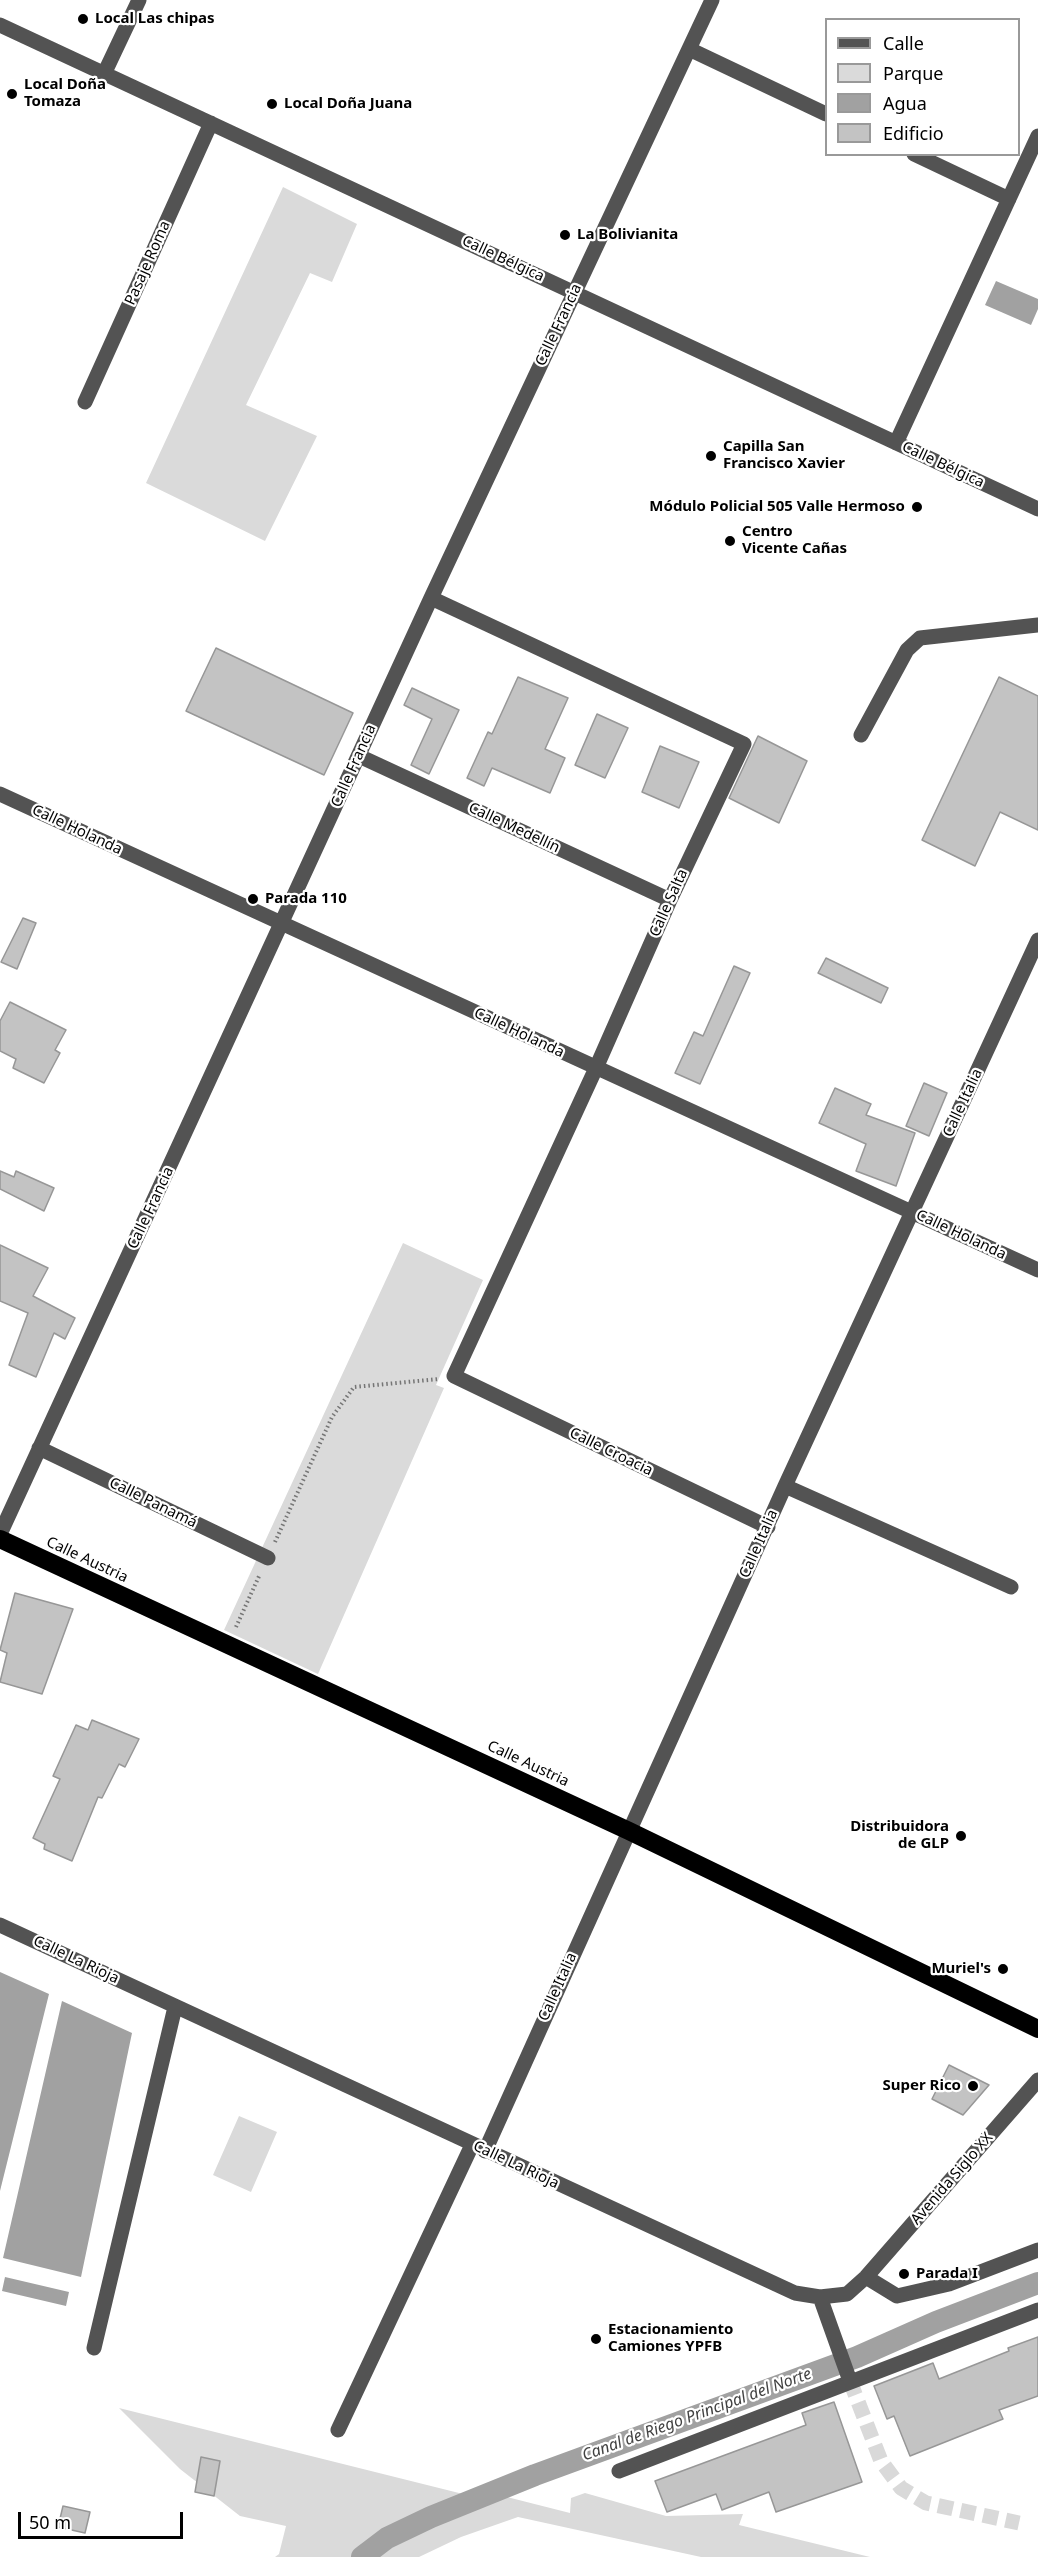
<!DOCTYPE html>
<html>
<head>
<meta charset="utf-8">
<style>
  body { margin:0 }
  #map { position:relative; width:1038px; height:2557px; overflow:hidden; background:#fff; font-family:"Noto Sans",sans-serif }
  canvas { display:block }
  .legend { position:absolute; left:825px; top:18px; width:195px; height:138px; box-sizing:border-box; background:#fff; border:2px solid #999; margin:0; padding:8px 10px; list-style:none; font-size:18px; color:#000 }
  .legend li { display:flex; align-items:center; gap:12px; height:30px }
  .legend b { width:30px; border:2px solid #999 }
  .scale { position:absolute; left:18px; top:2512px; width:165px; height:27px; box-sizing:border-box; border:3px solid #000; border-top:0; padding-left:8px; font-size:18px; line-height:21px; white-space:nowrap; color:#000; -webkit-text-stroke:4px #fff; paint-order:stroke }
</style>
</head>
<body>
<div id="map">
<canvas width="1038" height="2557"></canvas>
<ul class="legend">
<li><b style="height:8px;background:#535353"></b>Calle</li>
<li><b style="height:16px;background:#dadada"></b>Parque</li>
<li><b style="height:16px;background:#a1a1a1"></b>Agua</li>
<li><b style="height:16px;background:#c3c3c3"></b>Edificio</li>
</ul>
<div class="scale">50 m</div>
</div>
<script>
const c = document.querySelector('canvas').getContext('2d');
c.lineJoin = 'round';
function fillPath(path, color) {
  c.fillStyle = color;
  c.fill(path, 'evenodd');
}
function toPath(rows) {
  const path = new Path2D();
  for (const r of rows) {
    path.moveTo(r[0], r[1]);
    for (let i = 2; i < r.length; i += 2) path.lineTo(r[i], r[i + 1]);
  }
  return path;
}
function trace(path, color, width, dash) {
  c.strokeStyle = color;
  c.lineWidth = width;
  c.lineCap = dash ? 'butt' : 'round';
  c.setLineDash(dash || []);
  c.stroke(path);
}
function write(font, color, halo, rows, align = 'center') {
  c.font = font + ' "Noto Sans",sans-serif';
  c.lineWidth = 4.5;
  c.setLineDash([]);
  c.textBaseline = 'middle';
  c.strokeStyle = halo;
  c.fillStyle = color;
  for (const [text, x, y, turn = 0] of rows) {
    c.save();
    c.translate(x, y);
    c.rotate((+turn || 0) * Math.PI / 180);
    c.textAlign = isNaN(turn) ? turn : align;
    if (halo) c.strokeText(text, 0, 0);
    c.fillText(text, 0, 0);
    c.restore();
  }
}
const green = toPath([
  [283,187,357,224,332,282,310,273,246,405,317,436,265,541,146,483],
  [403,1243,483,1280,436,1385,444,1388,318,1674,224,1630],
  [239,2116,277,2132,251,2192,213,2175],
  [119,2408,491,2501,503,2496,570,2513,571,2498,585,2493,666,2516,743,2514,739,2525,870,2557,701,2557,518,2517,461,2537,419,2557,275,2557,279,2554,286,2526,240,2516,180,2469]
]);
const water = toPath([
  [996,281,1038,299,1038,309,1031,325,985,305],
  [0,1972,49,1994,0,2191],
  [62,2001,132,2033,81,2277,3,2258],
  [5,2277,69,2292,66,2306,2,2291]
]);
const canal = toPath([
  [362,2557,387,2538,431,2517,535,2475,857,2357,936,2322,1038,2283]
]);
const building = toPath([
  [216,648,353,713,324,775,186,711,216,648],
  [518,677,568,698,545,749,565,758,550,793,492,768,484,786,467,778,488,732,492,734,518,677],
  [999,677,1038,696,1038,830,1000,812,975,866,922,840,999,677],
  [412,688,459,710,429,774,411,765,432,719,404,705,412,688],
  [597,714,628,728,605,778,575,765,597,714],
  [758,736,807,761,779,823,729,798,758,736],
  [660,746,699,762,679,808,642,792,660,746],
  [23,918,36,923,17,969,1,962,23,918],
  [826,958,888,988,881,1003,818,973,826,958],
  [734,966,750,973,700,1084,675,1073,694,1032,703,1036,734,966],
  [10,1002,66,1030,55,1050,60,1053,44,1083,13,1068,16,1059,0,1051,0,1021,10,1002],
  [924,1083,947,1093,929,1136,906,1126,924,1083],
  [835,1088,871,1104,866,1115,915,1133,896,1186,856,1171,866,1144,819,1123,835,1088],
  [0,1171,14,1177,16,1171,54,1188,44,1211,0,1189,0,1171],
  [0,1245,48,1268,33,1296,75,1318,65,1339,54,1333,36,1377,9,1365,28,1313,0,1301,0,1245],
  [15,1593,73,1609,42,1694,0,1682,7,1653,0,1650,15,1593],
  [92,1720,139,1739,125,1767,119,1764,102,1798,98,1797,72,1861,44,1849,45,1844,33,1838,60,1779,53,1776,76,1725,88,1730,92,1720],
  [949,2065,989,2085,963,2115,932,2099,949,2065],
  [1038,2337,1038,2396,999,2410,1003,2419,910,2456,894,2416,887,2419,874,2386,933,2363,939,2379,1009,2351,1008,2348,1038,2337],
  [834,2402,862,2482,776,2512,769,2492,722,2510,716,2494,667,2512,655,2481,806,2425,802,2413,834,2402],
  [201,2457,220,2461,214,2496,195,2492,201,2457],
  [63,2506,90,2512,85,2533,58,2527,63,2506]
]);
const minorTunnel = toPath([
  [850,2381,881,2461,901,2488,926,2503,1019,2523]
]);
const path = toPath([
  [275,1542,332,1417,354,1387,439,1379],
  [236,1627,260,1574]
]);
const minor = toPath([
  [0,25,1038,509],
  [689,49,826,114],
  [104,74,139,0],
  [914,154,1009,199],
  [85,402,211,123],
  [896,443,1038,136],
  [431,598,744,744,670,900,596,1068,454,1376,768,1527],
  [861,735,907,650,920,638,1038,625],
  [359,756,670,900],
  [0,794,1038,1270],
  [39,1448,268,1558],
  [785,1486,1011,1587],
  [0,1534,431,598,712,0],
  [0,1925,795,2293,820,2297,847,2294,866,2277,1038,2080],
  [485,2151,785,1486,1038,940],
  [866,2277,897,2296,949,2284,1038,2250],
  [820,2297,850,2381],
  [94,2348,175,2007],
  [338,2430,472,2145],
  [619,2471,1038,2310]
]);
const highway = toPath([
  [0,1539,629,1831,1038,2029]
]);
const markers = [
  [83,19,6,"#000"],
  [12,94,6,"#000"],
  [272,104,6,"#000"],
  [565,235,6,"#000"],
  [711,456,6,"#000"],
  [917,507,6,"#000"],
  [730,541,6,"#000"],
  [253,899,6,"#000"],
  [961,1836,6,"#000"],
  [1003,1969,6,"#000"],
  [973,2086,6,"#000"],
  [904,2274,6,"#000"],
  [596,2339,6,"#000"]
];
const poiNames = [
  ["Local Las chipas",95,19],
  ["Local Doña",24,85],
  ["Tomaza",24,102],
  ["Local Doña Juana",284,104],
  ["La Bolivianita",577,235],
  ["Capilla San",723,447],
  ["Francisco Xavier",723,464],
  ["Módulo Policial 505 Valle Hermoso",905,507,"right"],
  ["Centro",742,532],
  ["Vicente Cañas",742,549],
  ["Parada 110",265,899],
  ["Distribuidora",949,1827,"right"],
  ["de GLP",949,1844,"right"],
  ["Muriel's",991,1969,"right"],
  ["Super Rico",961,2086,"right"],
  ["Parada I",916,2274],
  ["Estacionamiento",608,2330],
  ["Camiones YPFB",608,2347]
];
const streetNames = [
  ["Calle Bélgica",503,259,25],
  ["Pasaje Roma",148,263,-66],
  ["Calle Francia",559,325,-65],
  ["Calle Bélgica",943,465,25],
  ["Calle Francia",354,766,-66],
  ["Calle Medellín",514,828,25],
  ["Calle Holanda",77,830,25],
  ["Calle Salta",669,903,-66],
  ["Calle Holanda",519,1033,25],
  ["Calle Italia",963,1103,-65],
  ["Calle Francia",151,1208,-65],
  ["Calle Holanda",961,1235,25],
  ["Calle Croacia",611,1452,26],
  ["Calle Panamá",153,1503,26],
  ["Calle Italia",759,1544,-66],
  ["Calle Austria",87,1560,25],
  ["Calle Austria",528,1764,25],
  ["Calle La Rioja",76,1960,25],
  ["Calle Italia",558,1987,-66],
  ["Calle La Rioja",516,2165,25],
  ["Avenida Siglo XX",952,2179,-49]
];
const waterNames = [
  ["Canal de Riego Principal del Norte",697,2415,-20]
];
fillPath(green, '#dadada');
fillPath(water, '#a1a1a1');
trace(canal, '#a1a1a1', 22);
fillPath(building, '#c3c3c3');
trace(building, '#979797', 1.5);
trace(minorTunnel, '#d9d9d9', 15, [15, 8]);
trace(path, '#757575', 4, [1.5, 3]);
trace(minor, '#535353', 15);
trace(highway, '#000', 18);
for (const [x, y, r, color] of markers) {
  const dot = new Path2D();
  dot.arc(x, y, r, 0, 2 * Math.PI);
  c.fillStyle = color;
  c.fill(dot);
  trace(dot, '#fff', 2);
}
write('bold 15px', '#000', '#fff', poiNames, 'left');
write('15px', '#000', '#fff', streetNames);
write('italic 16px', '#424242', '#fff', waterNames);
</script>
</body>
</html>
